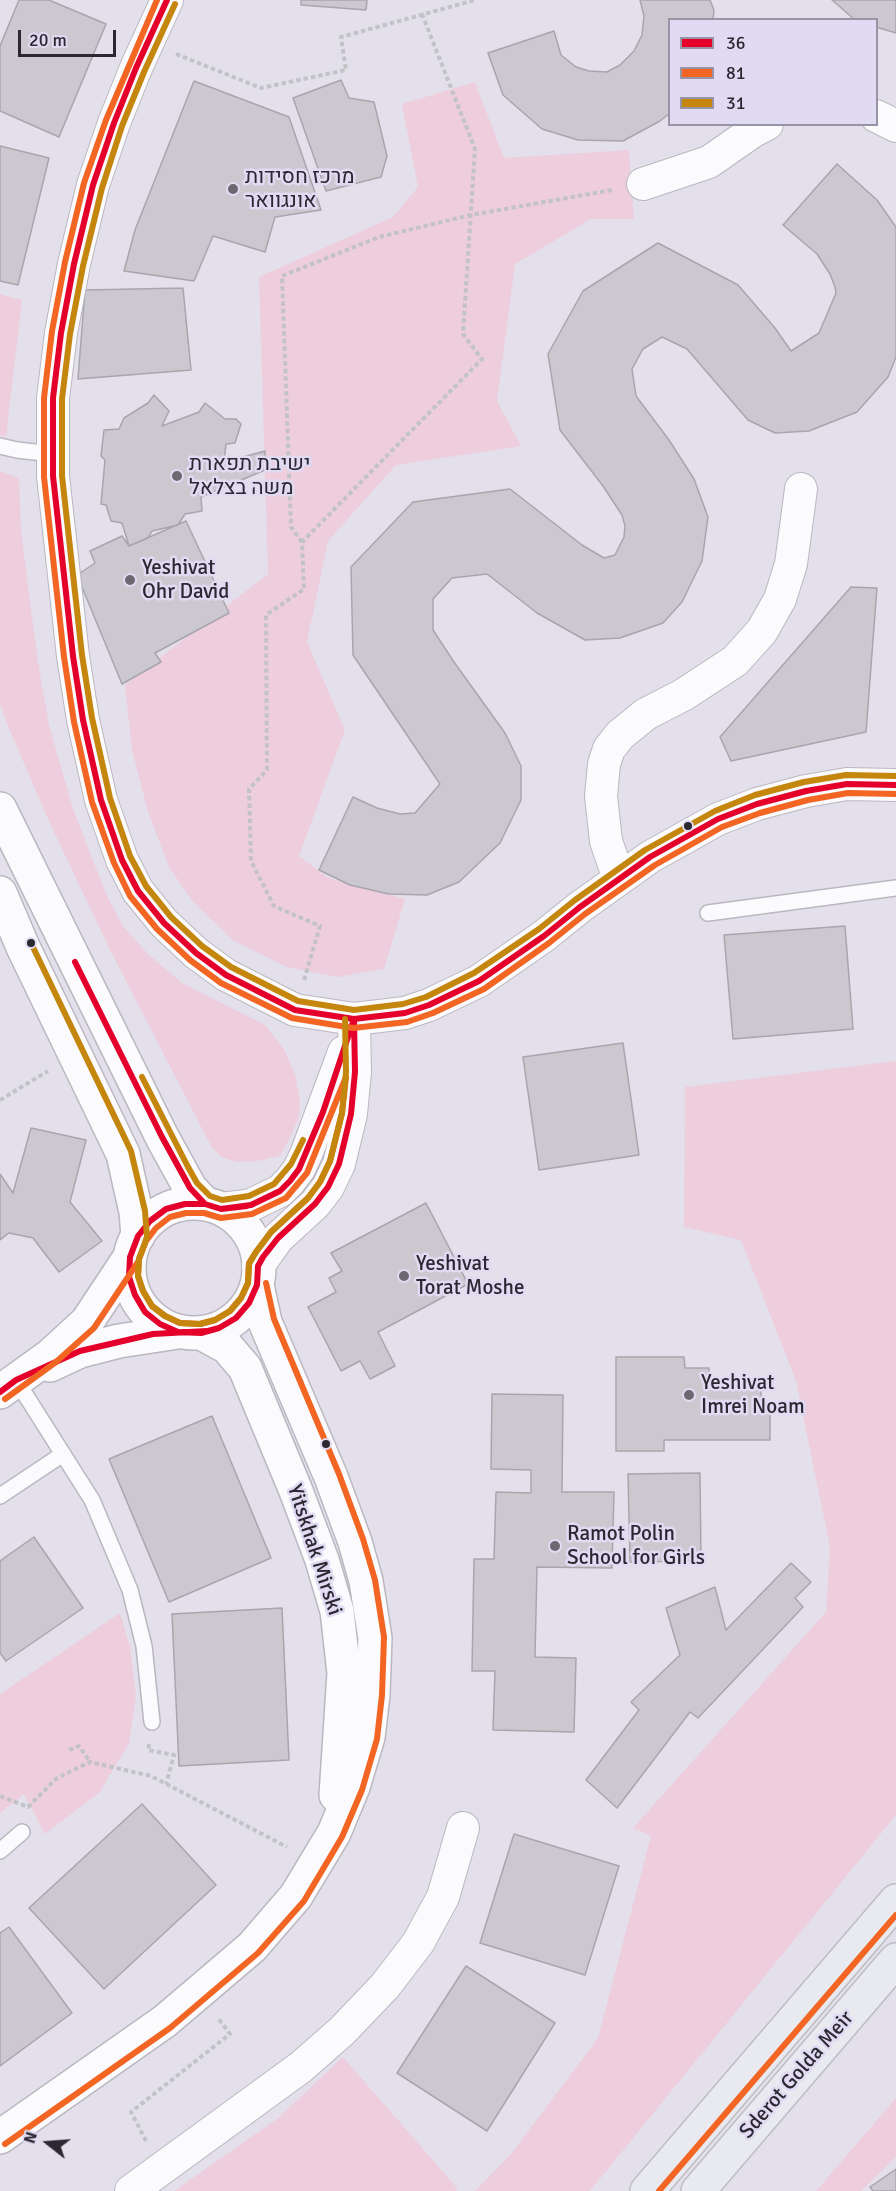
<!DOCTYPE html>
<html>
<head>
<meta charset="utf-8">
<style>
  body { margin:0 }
  #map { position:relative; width:896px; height:2191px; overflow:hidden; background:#e3e0ec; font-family:Signika,sans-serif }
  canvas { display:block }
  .legend { position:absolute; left:668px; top:18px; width:210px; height:108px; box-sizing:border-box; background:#e0daf2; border:2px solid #9893a5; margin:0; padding:8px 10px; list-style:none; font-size:18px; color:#2b2831 }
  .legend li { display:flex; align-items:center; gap:12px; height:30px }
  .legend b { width:30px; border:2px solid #9893a5 }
  .north { position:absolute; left:18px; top:2113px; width:60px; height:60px; -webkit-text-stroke:4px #e0daf2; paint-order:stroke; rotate:287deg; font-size:16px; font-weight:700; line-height:24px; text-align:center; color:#2b2831 }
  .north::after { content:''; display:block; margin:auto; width:21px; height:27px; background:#2b2831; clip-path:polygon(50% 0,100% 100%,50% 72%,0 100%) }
  .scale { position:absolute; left:18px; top:30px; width:98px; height:27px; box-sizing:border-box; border:3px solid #2b2831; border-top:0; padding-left:8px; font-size:18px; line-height:21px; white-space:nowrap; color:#2b2831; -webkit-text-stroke:4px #e0daf2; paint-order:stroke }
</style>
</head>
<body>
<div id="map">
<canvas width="896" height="2191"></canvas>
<ul class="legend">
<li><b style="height:8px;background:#e4002b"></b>36</li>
<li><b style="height:8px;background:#f26522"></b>81</li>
<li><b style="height:8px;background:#c4860c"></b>31</li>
</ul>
<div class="north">N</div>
<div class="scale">20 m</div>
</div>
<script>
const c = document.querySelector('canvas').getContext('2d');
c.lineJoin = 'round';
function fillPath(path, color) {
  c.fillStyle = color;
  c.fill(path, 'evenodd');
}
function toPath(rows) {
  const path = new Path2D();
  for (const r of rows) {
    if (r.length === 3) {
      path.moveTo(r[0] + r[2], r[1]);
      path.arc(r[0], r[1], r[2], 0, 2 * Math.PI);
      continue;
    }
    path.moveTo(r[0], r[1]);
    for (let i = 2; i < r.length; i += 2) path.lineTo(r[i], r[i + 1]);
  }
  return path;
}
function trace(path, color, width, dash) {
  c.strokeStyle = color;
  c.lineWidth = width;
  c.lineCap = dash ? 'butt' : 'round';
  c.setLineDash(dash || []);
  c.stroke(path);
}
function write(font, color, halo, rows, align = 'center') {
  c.font = font + ' Signika,Heebo,sans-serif';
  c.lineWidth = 5;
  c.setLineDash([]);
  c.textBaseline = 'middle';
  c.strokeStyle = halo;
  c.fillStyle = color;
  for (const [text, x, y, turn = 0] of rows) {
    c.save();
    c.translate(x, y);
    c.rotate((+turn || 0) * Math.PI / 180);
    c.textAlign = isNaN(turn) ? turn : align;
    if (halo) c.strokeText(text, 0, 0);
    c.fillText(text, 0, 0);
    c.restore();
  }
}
const green = toPath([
  [475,82,504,158,629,150,634,219,591,219,515,264,497,401,521,446,396,465,328,541,307,642,345,730,299,856,328,878,405,899,384,969,337,977,287,967,234,941,193,902,169,867,148,812,132,750,125,685,268,574,259,277,393,217,418,187,402,104],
  [0,294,22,300,6,437,0,435],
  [0,471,19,478,21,530,29,595,39,668,49,725,73,809,107,896,123,926,149,955,182,983,265,1025,284,1049,295,1074,300,1102,299,1117,289,1140,280,1156,257,1161,237,1162,221,1157,211,1146,110,950,46,815,7,724,0,704],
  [896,1061,896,1815,590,2191,475,2191,510,2155,598,2038,651,1836,633,1828,826,1612,830,1547,796,1381,741,1240,684,1227,685,1087],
  [120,1613,130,1647,136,1696,129,1743,99,1793,45,1834,24,1794,0,1813,0,1694],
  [343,2057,458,2189,456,2191,174,2191,277,2119],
  [896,2098,896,2157,861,2191,816,2191]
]);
const building = toPath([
  [19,0,49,0,106,24,59,137,0,111,0,46,19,0],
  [301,0,367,0,366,10,301,5,301,0],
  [640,0,710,0,714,10,713,20,670,20,670,113,660,121,623,141,578,140,542,129,503,95,488,53,554,31,561,55,576,67,589,71,607,72,620,65,634,51,642,35,644,16,640,0],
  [832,0,896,0,896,33,876,27,876,20,855,20,832,0],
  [341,80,349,98,374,102,387,156,381,177,326,191,293,98,341,80],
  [194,81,289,117,321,210,275,217,265,252,213,236,194,281,124,271,135,230,194,81],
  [0,146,49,158,18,285,0,281,0,146],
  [837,164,877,200,896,227,896,357,888,377,857,412,809,431,775,433,748,420,687,349,662,337,643,349,632,369,636,396,669,440,694,479,708,517,702,561,682,602,663,623,620,638,585,640,537,613,487,574,452,578,433,599,433,630,454,662,505,733,521,766,521,800,500,843,459,882,427,895,389,894,350,885,319,870,353,797,377,808,400,814,415,813,440,784,353,655,351,567,413,502,510,489,582,545,604,558,615,555,624,537,625,526,622,515,603,486,560,430,548,354,583,291,658,243,738,285,775,328,791,351,819,333,836,293,835,287,830,274,817,254,783,225,837,164],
  [183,288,191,370,78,379,85,290,183,288],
  [154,395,169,411,162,426,199,412,205,403,225,419,236,419,241,424,235,443,226,444,224,462,265,451,265,470,201,497,202,511,185,514,178,525,152,531,148,538,129,546,122,523,111,521,106,505,101,504,105,460,101,456,104,430,119,429,124,418,148,403,154,395],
  [186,521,229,613,155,653,161,662,122,684,77,575,95,563,90,551,122,536,129,546,186,521],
  [851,587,877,588,866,732,731,761,720,737,851,587],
  [845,926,853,1029,733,1039,724,935,845,926],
  [623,1043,639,1155,539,1170,523,1057,623,1043],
  [31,1128,86,1140,70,1202,102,1241,59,1272,33,1238,9,1233,0,1240,0,1174,13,1193,31,1128],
  [426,1203,468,1284,378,1332,395,1366,370,1379,360,1361,341,1371,308,1307,336,1292,329,1278,342,1271,331,1253,426,1203],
  [616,1357,684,1357,685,1368,709,1368,709,1384,761,1384,761,1407,770,1407,770,1440,664,1440,664,1451,616,1451,616,1357],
  [492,1394,563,1395,562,1492,614,1492,612,1568,537,1567,535,1657,576,1658,574,1732,493,1730,495,1671,472,1671,474,1559,494,1559,496,1492,531,1493,531,1470,491,1469,492,1394],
  [212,1416,271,1558,169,1602,109,1459,212,1416],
  [700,1473,701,1561,630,1562,628,1474,700,1473],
  [34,1537,83,1608,6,1661,0,1653,0,1561,34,1537],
  [791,1563,811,1582,795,1598,803,1607,698,1718,690,1712,617,1808,586,1780,639,1710,631,1702,680,1655,666,1608,715,1587,726,1630,791,1563],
  [282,1608,289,1760,179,1766,172,1614,282,1608],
  [142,1804,216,1885,104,1989,29,1908,142,1804],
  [514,1834,619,1866,585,1975,480,1943,514,1834],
  [9,1927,72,2013,0,2066,0,1933,9,1927],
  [466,1966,555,2023,487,2131,397,2073,466,1966],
  [896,2169,896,2191,873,2191,870,2187,896,2169]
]);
const path = toPath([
  [176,54,261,88,346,70,341,37,475,0],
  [302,542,291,527,282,276,379,237,471,215,612,190],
  [304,980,320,926,274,906,251,861,249,789,267,770,266,615,304,589,302,542,482,359,463,334,475,149,422,14],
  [0,1100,48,1071],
  [149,1744,148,1750,174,1755,166,1784],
  [69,1750,79,1746,90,1762],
  [0,1796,28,1807,57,1778,90,1762,151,1776,287,1847],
  [146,2141,131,2112,230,2034,218,2018]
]);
const service = toPath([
  [0,446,17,450,53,454],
  [708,913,896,888],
  [16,1380,92,1500,130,1590,144,1646,152,1722],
  [0,1496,63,1454],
  [0,1851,22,1832]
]);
const minor = toPath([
  [167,0,136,68,114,123,93,185,74,264,61,333,53,398,53,476,73,656,83,720,101,800,122,860,138,891,164,923,196,953,226,975,295,1010,354,1019,405,1013,429,1005,479,981,544,936,580,907,650,857,718,819,757,804,806,791,847,784,896,785],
  [876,116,896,126],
  [643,184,709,162,752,132,767,124],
  [619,879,606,841,601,796,604,764,609,749,620,735,646,714,683,695,735,661,762,631,780,599,791,564,801,489],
  [221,1209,251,1205,280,1191,290,1181,299,1169,307,1152,344,1052],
  [258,1266,278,1238,315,1204,328,1187,339,1164,351,1114,355,1072,354,1019],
  [131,2191,301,2067,342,2031,385,1986,418,1943,443,1897,463,1828]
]);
const tertiary = toPath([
  [0,809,162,1137,190,1188,205,1204],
  [0,893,23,947,123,1154,136,1212,138,1236],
  [194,1268,65],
  [201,1333,227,1347,245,1368,296,1491,322,1560,337,1611,344,1673,336,1795],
  [50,1365,80,1351,119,1341,178,1332],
  [0,1392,51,1355,87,1322,130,1257],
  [0,2137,165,2021,252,1947,296,1896,334,1833,353,1787,368,1737,373,1695,375,1638,366,1581,355,1542,331,1477,265,1322,257,1285]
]);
const primary = toPath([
  [647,2191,896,1901],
  [698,2191,896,1960]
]);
const bus1 = toPath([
  [167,0,136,68,114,123,93,185,74,264,61,333,53,398,53,476,73,656,83,720,101,800,122,860,138,891,164,923,196,953,226,975,295,1010,354,1019,405,1013,429,1005,479,981,544,936,580,907,650,857,718,819,757,804,806,791,847,784,896,785],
  [75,962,162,1137,190,1188,205,1204,221,1209,247,1206],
  [354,1019,355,1072,351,1114,339,1164,328,1187,315,1204,278,1238,263,1257,258,1266,257,1285,249,1303,236,1318,219,1328,201,1333,178,1332,160,1324,145,1312,135,1295,129,1277,130,1257,138,1236,150,1221,166,1209,185,1204,205,1204,221,1209,251,1205,280,1191,290,1181,299,1169,323,1112,354,1019],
  [0,1392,16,1380,80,1351,153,1334,207,1331]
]);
const bus2 = toPath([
  [157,0,106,120,84,183,65,262,52,331,44,398,44,477,64,657,74,722,92,802,114,863,130,896,157,929,190,960,221,983,292,1018,353,1028,407,1022,433,1013,484,989,549,943,585,914,655,865,722,827,760,813,808,800,848,793,896,794],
  [346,1077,342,1113,330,1161,320,1182,308,1198,271,1232,256,1252,249,1263,248,1283,241,1298,230,1311,215,1320,200,1324,180,1323,165,1316,152,1306,143,1291,138,1276,139,1259,146,1241,156,1228,170,1217,186,1213,204,1213,221,1218,252,1214,286,1198,307,1173,346,1077],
  [5,1399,56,1362,94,1328,138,1262],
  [5,2144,170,2028,258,1953,304,1901,342,1837,362,1790,377,1739,382,1695,384,1637,375,1580,363,1539,339,1474,274,1319,266,1283],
  [659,2191,896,1915]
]);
const bus3 = toPath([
  [175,4,144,72,122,126,102,188,83,266,70,334,62,399,62,476,82,655,92,718,110,798,130,856,146,886,171,917,202,946,231,967,298,1001,354,1010,403,1004,426,997,474,973,539,929,575,900,645,850,715,811,755,795,804,782,846,775,896,776],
  [31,943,131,1151,145,1211,147,1237,139,1259,138,1276,143,1291,152,1306,165,1316,180,1323,200,1324,215,1320,230,1311,241,1298,248,1283,249,1264,256,1252,271,1232,308,1198,320,1182,330,1161,342,1113,346,1072,345,1019],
  [142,1077,188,1167,197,1183,210,1196,222,1200,249,1196,274,1184,291,1164,303,1140]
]);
const markers = [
  [233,189,6,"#6b6872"],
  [177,476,6,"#6b6872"],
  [130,580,6,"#6b6872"],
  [688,826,5,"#2b2831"],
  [31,943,5,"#2b2831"],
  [404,1276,6,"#6b6872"],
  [689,1395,6,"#6b6872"],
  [326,1444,5,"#2b2831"],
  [555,1546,6,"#6b6872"]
];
const poiNames = [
  ["מרכז חסידות",245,177],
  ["אונגוואר",245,201],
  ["ישיבת תפארת",189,464],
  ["משה בצלאל",189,488],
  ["Yeshivat",142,568],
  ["Ohr David",142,592],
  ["Yeshivat",416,1264],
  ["Torat Moshe",416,1288],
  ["Yeshivat",701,1383],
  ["Imrei Noam",701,1407],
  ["Ramot Polin",567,1534],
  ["School for Girls",567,1558]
];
const streetNames = [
  ["Yitskhak Mirski",314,1550,72],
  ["Sderot Golda Meir",797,2075,-49]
];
fillPath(green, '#eecddd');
fillPath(building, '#ccc8d0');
trace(building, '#a9a5ad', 1.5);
trace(service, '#bab7c1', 18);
trace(minor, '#bab7c1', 34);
trace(tertiary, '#bab7c1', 36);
trace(primary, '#bebdc3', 36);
trace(path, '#c3c3c7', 4, [4.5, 3]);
trace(service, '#fbfafc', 15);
trace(minor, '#fbfafc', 32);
trace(tertiary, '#fbfafc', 33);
trace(primary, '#e9eaf0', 33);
trace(bus1, '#e4002b', 6);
trace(bus2, '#f26522', 6);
trace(bus3, '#c4860c', 6);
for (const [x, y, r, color] of markers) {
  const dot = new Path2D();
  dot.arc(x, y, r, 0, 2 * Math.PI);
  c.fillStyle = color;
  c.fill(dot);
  trace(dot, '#e0daf2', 2);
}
write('21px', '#2b2831', '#e0daf2', poiNames, 'left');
write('21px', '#2b2831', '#e0daf2', streetNames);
</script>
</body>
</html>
